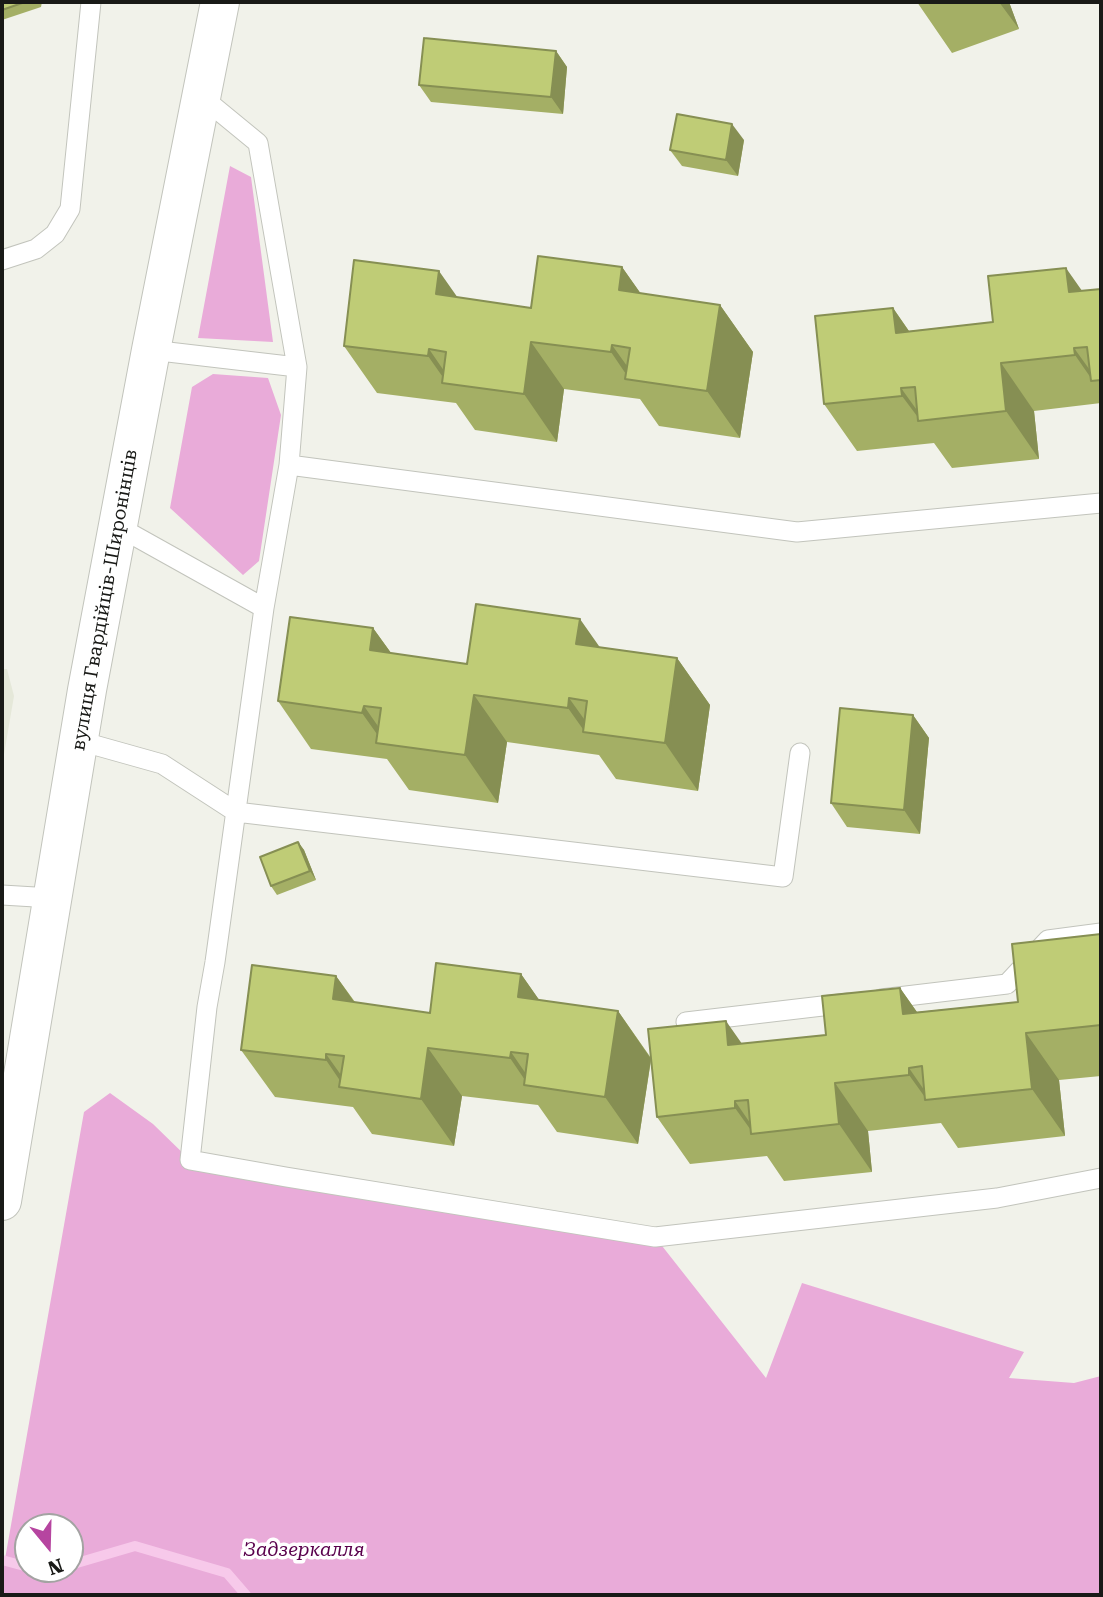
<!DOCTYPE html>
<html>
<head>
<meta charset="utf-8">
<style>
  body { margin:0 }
  #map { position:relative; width:1103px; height:1597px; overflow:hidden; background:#f1f2ea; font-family:"Roboto Serif",serif }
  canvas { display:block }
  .frame { position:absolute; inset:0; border:4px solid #191a17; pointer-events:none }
  .north { position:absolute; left:14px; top:1513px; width:70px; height:70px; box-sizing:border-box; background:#fff; border:2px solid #a3a3a2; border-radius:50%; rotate:161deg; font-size:19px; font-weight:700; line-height:28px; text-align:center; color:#191a17 }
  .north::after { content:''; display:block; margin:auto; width:24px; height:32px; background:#b645a0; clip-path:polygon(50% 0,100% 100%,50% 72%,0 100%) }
</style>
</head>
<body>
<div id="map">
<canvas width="1103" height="1597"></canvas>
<div class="frame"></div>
<div class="north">N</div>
</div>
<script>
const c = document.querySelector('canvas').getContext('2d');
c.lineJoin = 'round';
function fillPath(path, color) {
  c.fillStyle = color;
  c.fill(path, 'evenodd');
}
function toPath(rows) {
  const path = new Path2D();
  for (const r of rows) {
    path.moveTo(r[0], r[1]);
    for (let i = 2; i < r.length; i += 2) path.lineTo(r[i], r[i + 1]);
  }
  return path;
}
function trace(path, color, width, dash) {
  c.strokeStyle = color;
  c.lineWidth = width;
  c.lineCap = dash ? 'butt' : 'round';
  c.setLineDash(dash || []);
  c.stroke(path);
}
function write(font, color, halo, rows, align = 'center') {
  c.font = font + ' "Roboto Serif",serif';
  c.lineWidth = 7;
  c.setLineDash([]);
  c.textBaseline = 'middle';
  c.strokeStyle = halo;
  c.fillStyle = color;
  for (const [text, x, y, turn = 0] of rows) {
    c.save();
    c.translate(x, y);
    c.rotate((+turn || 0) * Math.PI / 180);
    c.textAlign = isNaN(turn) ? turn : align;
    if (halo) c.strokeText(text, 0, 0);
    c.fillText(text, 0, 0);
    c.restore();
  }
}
const built = toPath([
  [2,669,7,669,14,696,2,766]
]);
const green = toPath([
  [230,166,251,177,273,342,198,338],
  [213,374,268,378,281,415,259,561,243,575,170,508,192,387],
  [110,1093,153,1124,190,1160,655,1237,766,1378,802,1283,1024,1352,1009,1378,1074,1383,1101,1376,1101,1595,2,1595,2,1576,84,1112],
  [28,1527,70,1527,70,1569,28,1569]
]);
const stream = toPath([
  [2,1560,28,1567],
  [70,1565,135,1546,227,1573,246,1595],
  [35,1569,47,1572,57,1569]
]);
const service = toPath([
  [202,97,258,143,297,367,289,465,264,608],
  [2,260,36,249,55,234,70,209,91,2],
  [151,350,297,367],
  [289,465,797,532,1101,503],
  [117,526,264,608,215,962,207,1007,190,1160,286,1177,655,1237,997,1198,1101,1178],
  [80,741,162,764,236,812,783,877,800,753],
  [2,895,52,898],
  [881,999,1007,984,1048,940,1101,933],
  [686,1022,848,1003]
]);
const secondary = toPath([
  [2,1201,87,690,151,350,220,2]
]);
const wall = toPath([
  [2,2,42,2,41,7,2,20],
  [917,2,1009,2,1019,29,952,53],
  [556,51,567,67,563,114,431,102,419,85],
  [744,140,738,176,682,166,670,150],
  [622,267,640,293,720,305,753,352,740,438,659,426,640,399,564,389,557,442,475,430,456,403,377,393,344,346,457,297,531,308],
  [1101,289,1101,403,1034,411,1039,459,952,468,934,443,857,451,824,404,893,308,909,331,993,322,1082,291],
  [373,628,391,653,467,664,600,647,677,658,710,705,698,791,616,779,599,755,507,742,498,803,409,790,387,759,311,749,278,701],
  [913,715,929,738,920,834,847,827,831,803],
  [298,842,304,850,316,880,277,895,271,886],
  [1101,934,1101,1076,1059,1080,1065,1136,958,1148,941,1123,868,1131,872,1172,784,1181,767,1156,690,1164,657,1117,651,1060,638,1144,557,1132,538,1105,462,1096,454,1146,372,1134,353,1107,275,1097,241,1050,336,976,355,1002,430,1013,521,974,539,1000,618,1011,651,1058,742,1044,826,1035,900,988,917,1012,1018,1002]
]);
const shadedWall = toPath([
  [999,2,1009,2,1019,29],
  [556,51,567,67,563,114,551,97],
  [732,124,744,140,738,176,726,160],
  [622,267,656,315,619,290],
  [1066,268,1099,315,1069,292],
  [439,271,472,318,436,294],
  [720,305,753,352,740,438,707,391],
  [893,308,926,356,896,333],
  [531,342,564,389,557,442,524,394],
  [612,345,637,380,630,380,611,352],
  [1074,348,1097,380,1093,381,1075,355],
  [429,349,453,384,447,383,428,356],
  [1001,363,1034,411,1039,459,1006,411],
  [901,388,924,420,920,420,902,396],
  [580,619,613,666,576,644],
  [373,628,407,675,370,650],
  [677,658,710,705,698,791,665,743],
  [474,695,507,742,498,803,465,755],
  [569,698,594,733,585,732,568,708],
  [364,706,391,745,384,744,362,713],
  [913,715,929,738,920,834,904,810],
  [298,842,304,850,316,880,310,871],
  [521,974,554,1021,518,997],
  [336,976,369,1023,333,999],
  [900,988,933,1035,903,1014],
  [618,1011,651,1059,638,1144,605,1097],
  [726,1021,759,1068,728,1045],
  [1026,1033,1059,1080,1065,1136,1032,1089],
  [428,1048,462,1096,454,1146,421,1099],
  [511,1052,535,1087,529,1086,510,1058],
  [326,1054,351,1089,345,1088,326,1060],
  [909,1068,931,1100,927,1100,909,1075],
  [835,1083,868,1131,872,1172,839,1124],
  [735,1101,757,1133,753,1133,735,1108]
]);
const building = toPath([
  [2,2,25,2,2,10,2,2],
  [424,38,556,51,551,97,419,85,424,38],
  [677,114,732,124,726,160,670,150,677,114],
  [538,256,622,267,619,290,720,305,707,391,625,379,630,348,612,345,611,352,531,342,524,394,442,383,446,352,429,349,428,356,344,346,354,260,439,271,436,294,531,308,538,256],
  [1066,268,1069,292,1101,289,1101,380,1091,381,1087,347,1074,348,1075,355,1001,363,1006,411,918,421,915,387,901,388,902,396,824,404,815,316,893,308,896,333,993,322,988,276,1066,268],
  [476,604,580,619,576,644,677,658,665,743,583,732,587,701,569,698,568,708,474,695,465,755,376,743,381,708,364,706,362,713,278,701,290,617,373,628,370,650,467,664,476,604],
  [840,708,913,715,904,810,831,803,840,708],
  [298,842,310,871,271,886,260,857,298,842],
  [1101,934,1101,1025,1026,1033,1032,1089,925,1100,922,1066,909,1068,909,1075,835,1083,839,1124,751,1134,748,1100,735,1101,735,1108,657,1117,648,1029,726,1021,728,1045,826,1035,822,996,900,988,903,1014,1018,1002,1012,944,1101,934],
  [436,963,521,974,518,997,618,1011,605,1097,524,1085,528,1054,511,1052,510,1058,428,1048,421,1099,339,1087,344,1056,326,1054,326,1060,241,1050,252,965,336,976,333,999,430,1013,436,963]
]);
const streetNames = [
  ["вулиця Гвардійців-Широнінців",105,600,-80]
];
const parkNames = [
  ["Задзеркалля",304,1550]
];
fillPath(built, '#e5e8d9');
fillPath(green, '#e9abd9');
trace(stream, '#f7c9ea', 10);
trace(service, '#c2c4bc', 21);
trace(secondary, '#c2c4bc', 40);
trace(service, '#fff', 19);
trace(secondary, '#fff', 38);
fillPath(wall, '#a4af65');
fillPath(shadedWall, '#868f53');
fillPath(building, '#bfcc76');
trace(building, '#868f53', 2);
write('19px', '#191a17', '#fff', streetNames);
write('italic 19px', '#59004c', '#fff', parkNames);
</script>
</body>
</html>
